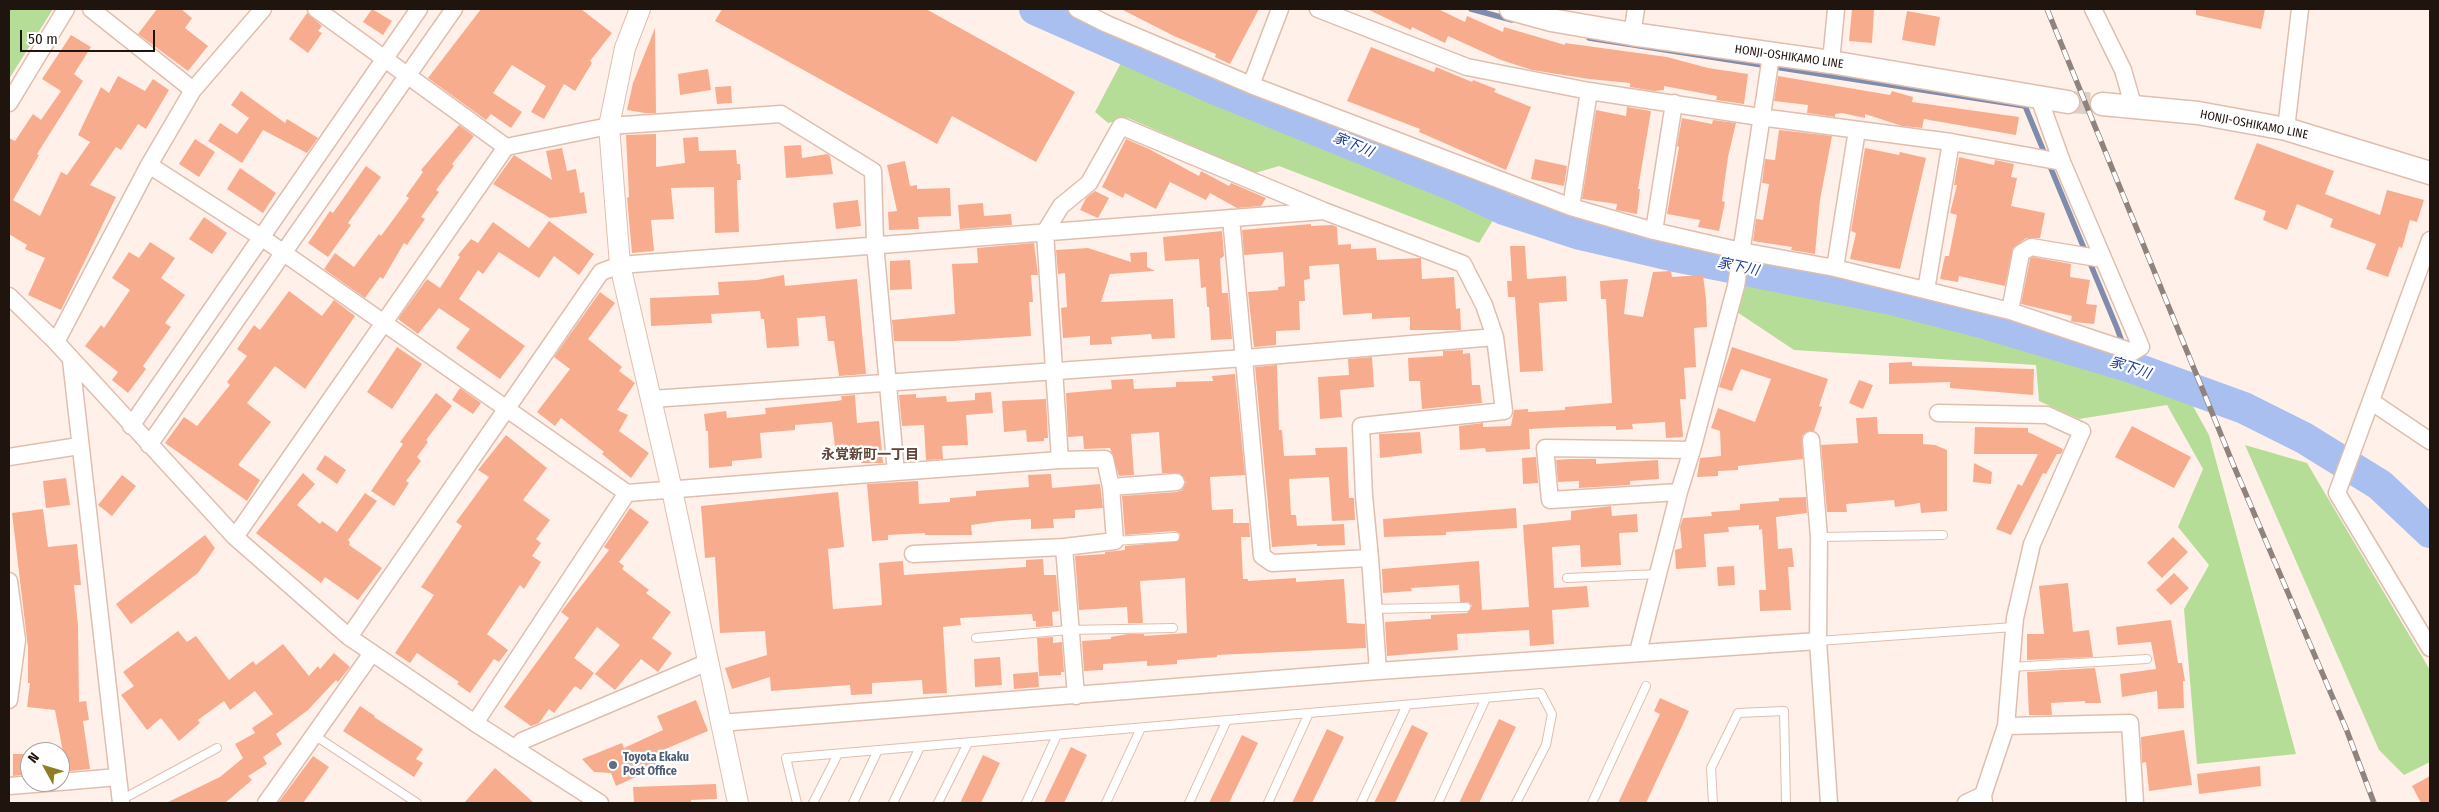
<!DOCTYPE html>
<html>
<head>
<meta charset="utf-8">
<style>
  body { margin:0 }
  #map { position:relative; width:2439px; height:812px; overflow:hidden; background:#fff1ea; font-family:"Fira Sans Condensed",sans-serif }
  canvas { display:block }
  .frame { position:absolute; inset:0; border:10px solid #20140f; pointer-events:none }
  .north { position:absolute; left:20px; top:742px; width:50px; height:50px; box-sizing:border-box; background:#fff; border:1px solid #a6a19f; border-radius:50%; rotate:309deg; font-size:14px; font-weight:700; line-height:20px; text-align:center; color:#20140f }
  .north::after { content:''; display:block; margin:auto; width:18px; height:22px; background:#907c22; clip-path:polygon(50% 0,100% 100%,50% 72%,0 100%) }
  .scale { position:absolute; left:20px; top:30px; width:135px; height:22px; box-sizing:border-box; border:2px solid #20140f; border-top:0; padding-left:6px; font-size:15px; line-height:18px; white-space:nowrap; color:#20140f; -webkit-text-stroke:4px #fff; paint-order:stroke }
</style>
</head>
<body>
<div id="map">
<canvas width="2439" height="812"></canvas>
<div class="frame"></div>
<div class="north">N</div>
<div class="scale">50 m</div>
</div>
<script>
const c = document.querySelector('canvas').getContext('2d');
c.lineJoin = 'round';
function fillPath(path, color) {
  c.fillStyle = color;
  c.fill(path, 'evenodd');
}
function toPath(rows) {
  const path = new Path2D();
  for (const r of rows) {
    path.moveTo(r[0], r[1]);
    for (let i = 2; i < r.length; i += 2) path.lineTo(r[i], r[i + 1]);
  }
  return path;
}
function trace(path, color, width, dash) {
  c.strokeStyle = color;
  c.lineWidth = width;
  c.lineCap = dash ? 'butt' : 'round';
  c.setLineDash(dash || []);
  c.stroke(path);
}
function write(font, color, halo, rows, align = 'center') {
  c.font = font + ' "Fira Sans Condensed","Noto Sans JP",sans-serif';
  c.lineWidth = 4.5;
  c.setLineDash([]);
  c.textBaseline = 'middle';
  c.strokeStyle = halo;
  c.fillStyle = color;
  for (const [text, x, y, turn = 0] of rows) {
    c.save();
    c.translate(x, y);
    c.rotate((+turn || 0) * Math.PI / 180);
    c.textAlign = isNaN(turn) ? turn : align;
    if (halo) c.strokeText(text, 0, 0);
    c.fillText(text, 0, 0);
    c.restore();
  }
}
const green = toPath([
  [9,9,53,9,9,79],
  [1123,59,1498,212,1479,243,1279,166,1255,173,1128,118,1108,123,1095,112],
  [1746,275,1887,303,2126,368,2188,397,2209,435,2296,754,2197,764,2184,609,2209,565,2178,527,2203,469,2167,405,2079,419,2039,401,2036,365,1794,350,1737,312],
  [2245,445,2307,463,2430,670,2430,762,2404,775,2379,750]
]);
const stream = toPath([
  [1471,9,1512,20],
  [1589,38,2025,106,2117,328,2131,367]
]);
const river = toPath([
  [1035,9,1223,92,1460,188,1504,209,1580,234,1675,256,1892,299,1981,322,2131,367,2244,408,2304,438,2380,485,2430,532]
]);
const building = toPath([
  [157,9,181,9,192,18,185,28,208,46,188,71,138,34],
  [372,9,392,21,383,35,363,22],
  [481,9,581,9,612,33,590,61,592,63,575,91,564,84,544,119,531,112,546,86,512,65,493,93,522,112,511,128,491,114,486,120,428,78],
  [722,9,926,9,1075,92,1036,162,952,116,937,144,715,21],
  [1121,9,1259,9,1230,64,1215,57,1216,54,1174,36],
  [1367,9,1438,9,1465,22,1467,16,1503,32,1504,27,1565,45,1565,43,1667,57,1708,68,1748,74,1744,104,1716,100,1717,96,1664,86,1664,90,1654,91,1630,87,1630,83,1589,79,1532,70,1501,60,1448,36,1445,43,1412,27,1411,30],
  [1852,9,1874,9,1872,43,1849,41],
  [2196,9,2265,9,2261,29,2196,15],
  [1907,11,1940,17,1935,46,1902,40],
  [307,13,322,26,318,31,322,33,308,53,289,39],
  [655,28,656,113,645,113,627,110,633,83],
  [71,35,91,47,74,74,83,81,37,154,39,155,13,200,40,216,61,172,67,175,90,142,78,135,101,87,109,93,118,76,145,91,153,79,169,90,146,129,138,124,121,150,116,147,90,185,116,197,61,310,28,295,45,258,25,249,27,245,9,234,9,138,15,141,33,114,41,120,61,91,42,79],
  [1371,47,1434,72,1436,67,1472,82,1473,80,1496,89,1494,92,1531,107,1506,170,1419,132,1420,129,1347,101],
  [708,69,711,90,680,95,678,74],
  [1778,76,1890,95,1892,91,1913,97,1912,102,2019,117,2016,135,1924,119,1922,128,1902,126,1865,114,1865,118,1842,113,1835,114,1835,117,1807,113,1808,105,1774,101],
  [731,86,732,103,717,104,715,87],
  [241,91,285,123,287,119,318,138,307,153,263,130,242,163,208,141,220,123,237,134,249,118,231,105],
  [1627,107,1651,111,1638,189,1640,189,1637,214,1616,210,1617,204,1582,199,1596,110,1626,116],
  [1682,118,1712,124,1713,120,1736,123,1728,157,1722,201,1725,202,1719,231,1698,227,1700,220,1667,214,1679,147,1677,146],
  [459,125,474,136,452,164,454,166,436,190,439,192,421,217,425,219,407,245,404,243,383,279,380,277,365,298,324,269,335,253,354,267,379,234,381,236,409,198,406,196,423,172,421,170],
  [1779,130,1832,136,1820,200,1815,254,1791,250,1792,247,1753,241,1756,219,1763,220,1769,184,1762,183,1765,159,1775,160],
  [656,134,656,167,685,163,683,138,698,137,699,151,736,150,737,164,740,164,741,180,737,180,739,232,715,233,714,187,671,188,674,219,651,220,654,251,632,253,627,198,629,197,626,135],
  [195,139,215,152,199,177,179,164],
  [1126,139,1149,149,1199,176,1201,171,1229,186,1231,183,1266,198,1261,206,1237,208,1210,193,1206,200,1170,182,1156,209,1125,193,1123,198,1102,187],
  [2257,143,2334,171,2325,194,2380,215,2387,190,2424,200,2417,222,2410,220,2402,248,2399,247,2388,277,2366,269,2376,244,2330,227,2333,219,2297,204,2287,230,2263,220,2266,211,2234,199],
  [801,145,802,158,827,154,830,156,833,174,786,178,784,146],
  [562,148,567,171,576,169,580,193,584,192,587,213,550,218,493,184,514,155,552,180,546,151],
  [1865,148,1899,155,1900,152,1926,158,1900,269,1850,259,1856,233,1851,231],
  [1959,157,1994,165,1995,160,2014,164,2011,177,2017,178,2011,206,2045,213,2040,238,2026,238,2013,248,2005,286,1959,276,1958,282,1940,279,1945,256,1949,256,1957,215,1950,213,1957,185,1954,185],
  [1535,159,1567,166,1564,186,1531,179],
  [905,161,910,186,917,185,917,189,950,188,951,216,918,217,919,229,889,230,888,212,897,211,887,165],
  [366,166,381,177,348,223,351,225,328,257,308,243,330,211,333,213],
  [240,168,276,193,263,213,227,189],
  [1095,191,1109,198,1098,218,1080,210,1086,198],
  [858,200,861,226,836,229,833,203],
  [983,203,984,216,1011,214,1012,225,960,229,958,205],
  [204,217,227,233,212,254,189,239],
  [549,221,594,254,579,275,554,256,539,278,499,252,483,274,478,270,459,299,525,346,500,379,456,348,470,329,439,308,418,334,398,319,427,279,440,288,460,257,458,255,471,239,478,243,493,222,529,248],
  [1311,224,1311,226,1332,225,1337,227,1338,245,1351,244,1351,249,1376,248,1377,260,1421,258,1422,279,1454,277,1456,309,1460,308,1461,330,1410,330,1410,317,1372,319,1372,313,1343,315,1339,264,1309,266,1310,279,1304,280,1305,301,1299,301,1300,330,1276,331,1276,345,1254,347,1248,292,1278,290,1278,287,1285,286,1283,252,1244,255,1242,230],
  [1222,231,1224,256,1220,259,1222,293,1228,293,1232,339,1211,340,1209,307,1207,307,1206,287,1201,288,1199,259,1165,261,1163,237],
  [150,242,175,258,161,278,185,295,165,323,171,327,143,366,146,369,128,393,112,380,118,372,85,346,101,325,104,328,130,290,112,278,129,252,139,258],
  [1034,243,1038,275,1031,275,1033,302,1029,302,1031,336,953,341,894,341,892,320,955,314,952,264,978,263,977,248],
  [1510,246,1525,246,1527,279,1566,276,1567,301,1539,303,1543,371,1520,372,1515,297,1508,297,1507,281,1512,281],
  [1088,248,1131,262,1130,253,1147,252,1147,267,1155,271,1110,274,1101,302,1173,299,1175,338,1152,339,1151,334,1111,337,1112,344,1090,345,1090,336,1063,338,1061,308,1067,307,1065,273,1058,274,1056,250],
  [2033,257,2071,264,2070,277,2090,280,2086,304,2097,305,2094,324,2075,322,2071,321,2072,316,2021,304,2030,259],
  [910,260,912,289,890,290,890,261],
  [1671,271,1672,277,1703,275,1706,299,1707,327,1694,328,1696,367,1684,368,1686,399,1680,399,1683,437,1666,438,1665,422,1632,424,1633,429,1616,430,1616,426,1566,427,1529,429,1530,449,1486,452,1485,448,1460,450,1459,426,1483,423,1483,427,1511,426,1514,410,1528,409,1528,412,1565,410,1565,407,1612,403,1606,299,1601,299,1600,281,1628,279,1624,314,1643,317,1653,272],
  [784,275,785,286,857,279,866,374,839,376,834,341,828,341,825,316,797,318,799,346,767,348,764,319,761,319,760,311,711,314,712,323,651,326,650,298,719,295,718,282,757,280],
  [289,291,322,316,334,300,355,316,305,389,275,366,247,403,271,422,238,465,260,480,247,501,165,443,184,417,197,426,230,385,227,382,247,356,237,349,254,325,260,330],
  [600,292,615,303,588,339,622,367,619,371,635,383,617,410,628,415,619,431,649,453,631,478,602,454,604,452,561,418,555,426,537,412,570,369,554,357],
  [397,347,422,364,392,409,367,392],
  [1732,347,1828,379,1819,406,1822,407,1814,431,1806,432,1802,436,1803,459,1738,466,1738,470,1718,471,1718,476,1697,477,1700,458,1721,456,1720,431,1711,428,1718,408,1755,422,1771,379,1741,369,1732,391,1719,387],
  [1463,350,1463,354,1470,353,1472,385,1480,385,1482,403,1422,409,1420,381,1409,381,1408,358,1443,356,1443,351],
  [1372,357,1374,387,1340,390,1342,417,1320,419,1318,377,1349,375,1348,359],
  [1912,362,1912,366,2034,369,2033,395,1950,388,1950,382,1889,384,1889,363],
  [1277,365,1279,430,1282,430,1284,456,1316,455,1315,448,1347,447,1349,498,1354,498,1355,520,1332,521,1329,477,1289,479,1291,515,1296,515,1297,526,1344,524,1345,545,1317,546,1317,544,1272,547,1255,367],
  [1235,374,1245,475,1210,477,1212,510,1233,509,1233,523,1249,523,1250,537,1241,537,1243,579,1248,579,1248,581,1296,578,1296,582,1344,579,1347,623,1365,624,1366,648,1217,655,1217,657,1177,660,1177,664,1147,666,1147,661,1103,664,1103,670,1084,671,1082,641,1111,639,1111,637,1128,634,1144,634,1144,636,1187,633,1185,578,1140,581,1143,623,1128,623,1127,607,1079,610,1075,556,1105,554,1105,552,1125,550,1125,546,1178,541,1180,534,1175,531,1125,535,1122,496,1177,492,1182,490,1186,482,1180,473,1162,473,1159,432,1131,434,1134,475,1119,476,1110,448,1084,449,1083,436,1068,437,1066,393,1112,389,1111,380,1133,379,1134,389,1176,387,1176,382,1213,381,1212,376],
  [1859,380,1873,385,1863,409,1849,403],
  [460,388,481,403,473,414,452,400],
  [991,392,993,413,966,415,968,445,942,446,943,459,926,460,924,425,902,426,899,395,916,394,916,398,946,396,947,402,975,400,975,393],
  [436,393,452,406,426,440,428,442,417,457,421,461,406,481,409,483,394,506,371,491,403,444,400,442],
  [855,395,857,423,879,421,883,463,861,463,860,453,836,455,832,422,795,425,795,430,760,433,762,458,732,461,732,466,709,468,708,431,706,431,704,414,726,411,727,418,766,414,765,408,836,401,842,400,841,396],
  [1046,399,1048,438,1044,438,1044,441,1027,442,1026,430,1004,432,1002,401],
  [1877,417,1878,434,1923,434,1923,444,1935,445,1947,450,1947,511,1921,513,1920,503,1895,507,1894,500,1846,504,1847,512,1827,512,1821,445,1858,443,1856,418],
  [2132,426,2191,457,2174,488,2115,457],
  [1975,427,2028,428,2028,432,2063,449,2061,454,2057,454,2046,474,2043,473,2011,535,1996,529,2018,484,2022,486,2038,454,1974,454],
  [1420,432,1422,453,1380,458,1379,434],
  [506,435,547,468,523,500,550,520,536,539,541,543,532,556,541,562,524,589,520,585,487,634,508,650,499,662,494,659,470,693,457,684,459,682,417,653,410,663,395,653,434,595,421,587,462,526,456,522,489,477,478,470],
  [325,455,346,470,337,484,316,469],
  [1536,457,1538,483,1523,484,1522,458],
  [1570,459,1596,459,1596,464,1658,460,1659,479,1630,481,1630,485,1579,488,1579,481,1558,482,1556,460],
  [1974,463,1992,472,1991,484,1973,482],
  [303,473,315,484,297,505,320,524,322,521,337,532,365,493,377,501,348,540,350,542,349,545,382,568,358,600,325,577,321,583,256,533],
  [1051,474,1052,488,1100,484,1103,508,1075,510,1075,518,1053,519,1054,528,1031,529,1031,519,999,521,971,525,972,535,925,535,925,533,888,535,888,540,872,541,867,484,918,481,919,504,950,502,950,498,976,496,976,491,1029,487,1028,475],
  [122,475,136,486,112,516,98,505],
  [66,478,70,505,46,508,43,481],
  [838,492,844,547,828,549,833,609,882,605,879,563,903,561,904,575,1026,567,1026,560,1043,559,1044,575,1056,575,1059,611,1052,612,1053,626,1036,627,1036,621,1033,621,1032,614,960,618,961,625,943,627,947,693,923,694,922,680,872,683,872,694,851,695,850,685,771,691,770,677,732,689,725,668,767,655,765,631,720,633,715,557,705,558,701,506],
  [1806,497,1807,513,1776,517,1778,549,1792,548,1794,567,1788,567,1791,610,1760,611,1759,590,1766,590,1762,529,1759,530,1759,525,1728,527,1729,532,1704,534,1706,567,1676,569,1675,550,1682,548,1680,527,1683,518,1712,516,1711,512,1740,510,1740,504,1779,501,1779,498],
  [1611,506,1612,516,1637,514,1638,532,1619,533,1621,565,1581,567,1580,545,1552,547,1554,588,1587,586,1589,607,1552,610,1554,644,1530,646,1529,630,1457,634,1458,650,1387,656,1385,622,1431,619,1431,615,1467,613,1472,606,1468,602,1460,602,1459,585,1411,588,1412,591,1383,593,1382,569,1479,561,1482,610,1529,607,1523,525,1571,520,1571,511],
  [630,508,649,522,619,562,624,566,622,569,649,590,646,593,671,612,652,638,672,653,658,672,641,659,615,690,595,674,620,645,597,627,574,658,594,673,581,690,575,686,554,713,549,709,539,723,531,726,504,707,569,618,561,612,609,550,604,547],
  [1516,508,1517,528,1446,532,1446,535,1384,537,1383,519],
  [43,509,48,547,77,544,81,585,74,585,78,626,79,702,86,701,89,720,83,721,90,769,62,772,60,752,63,752,55,710,27,707,30,683,28,683,28,648,12,513],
  [205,535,215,548,198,573,131,624,116,604],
  [2173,537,2188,552,2162,578,2147,563],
  [1734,566,1735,585,1718,586,1717,567],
  [2174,573,2189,588,2171,605,2156,590],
  [2068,583,2073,632,2089,630,2093,657,2027,660,2027,634,2044,634,2039,586],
  [2171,620,2178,663,2182,663,2185,681,2183,681,2184,708,2158,709,2157,691,2122,697,2120,674,2156,669,2151,642,2118,645,2116,627],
  [178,631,187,642,196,636,229,680,253,661,256,665,283,644,309,676,318,666,320,669,334,653,350,667,338,682,336,680,308,710,276,734,282,744,263,757,267,764,248,776,252,780,225,803,166,803,220,777,243,758,235,744,255,733,252,728,273,714,255,691,230,710,224,701,198,720,200,723,179,741,161,718,147,730,121,695,134,686,123,672],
  [1053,637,1053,643,1062,642,1064,672,1061,672,1061,675,1039,676,1037,638],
  [1000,657,1002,685,975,687,974,659],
  [2095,668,2101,703,2085,703,2085,701,2051,703,2052,715,2029,715,2027,672],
  [1038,672,1039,687,1014,689,1013,674],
  [1660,698,1689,711,1646,803,1618,803,1660,714,1654,711],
  [696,700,708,731,663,750,668,762,616,786,611,773,594,772,582,759,622,743,624,748,663,730,657,716],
  [360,706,375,716,374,717,423,749,416,759,423,763,414,777,343,731],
  [1499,719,1516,727,1479,803,1459,803],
  [1412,725,1428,733,1395,803,1374,803],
  [1327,729,1344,737,1312,803,1292,803],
  [2184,730,2192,785,2149,791,2146,762,2142,763,2141,737],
  [1242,735,1258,743,1229,803,1209,803],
  [1071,747,1087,755,1064,803,1044,803],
  [13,754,30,754,30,774,13,776],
  [983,755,1000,763,981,803,960,803],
  [313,756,329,767,303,803,278,803],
  [2260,766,2261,786,2199,794,2197,774],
  [495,768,534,803,464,803],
  [2430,776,2430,803,2421,803,2412,786],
  [716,784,717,799,691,800,691,803,634,803,633,787]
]);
const secondaryTunnel = toPath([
  [2068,102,2102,104]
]);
const service = toPath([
  [1819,537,1943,535],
  [1115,541,1175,537],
  [1567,578,1658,574],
  [1372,609,1466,607],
  [976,638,1069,630,1173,628],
  [1818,641,2014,627],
  [2011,667,2147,659],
  [314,735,417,803],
  [121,800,217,748],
  [797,803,786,758,1541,693,1552,714,1546,745,1516,803],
  [813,803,838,754],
  [853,803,878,750],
  [893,803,920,747],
  [938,803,968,743],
  [1026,803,1057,735],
  [1106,803,1141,728],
  [1189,803,1227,720],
  [1268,803,1309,713],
  [1361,803,1407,705],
  [1438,803,1486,698],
  [1592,803,1646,686],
  [1713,803,1711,768,1738,713,1784,711,1786,803]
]);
const minor = toPath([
  [91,9,193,90],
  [316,9,506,147],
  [1077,9,1107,24,1251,85,1571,207,1654,231,1741,251,1835,268,2010,311,2133,352,2141,347,2062,162,2039,98],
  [1318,9,1467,67,1589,91,1760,117,1951,142,2062,162],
  [2093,9,2123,70,2133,105],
  [1632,34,1636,9],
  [1831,62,1836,9],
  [1251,85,1280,9],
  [9,103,66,9],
  [2286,129,2300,9],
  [149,165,261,237,627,493,475,723],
  [1571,207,1589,91],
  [1231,218,1262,556,1272,563,1370,558,1378,671],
  [1654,231,1674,103],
  [2430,240,2337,493,2430,648],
  [1835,268,1857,130],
  [1926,290,1951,142],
  [9,296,56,342,235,537,349,637,475,723,600,803],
  [2010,311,2021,253,2031,247,2103,259],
  [56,342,149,165,193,90,263,9],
  [71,360,121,803],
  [652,399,1245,358,1495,337],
  [2372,402,2430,441],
  [1938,413,2047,415,2082,431,2032,544,2015,618,2006,726,1983,795,1984,803],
  [131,426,419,9],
  [1811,440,1819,537,1818,641,1829,803],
  [149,445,454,9],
  [9,457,79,446],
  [1060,460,1045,232,1061,206,1089,183,1121,126,1324,211,1463,264,1484,305,1495,337,1504,411,1361,426,1364,496,1370,558],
  [896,472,1060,460,1105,459,1111,487,1115,541,1064,547,913,554],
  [1111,487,1176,482],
  [1679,492,1550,500,1545,448,1692,450],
  [235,537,506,147,609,126,781,114,873,171,875,244,896,472,627,493],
  [1064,547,1076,696],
  [9,581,17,640,9,700],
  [349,637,601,272,620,265,1324,211],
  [1638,652,1679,492,1692,450,1736,286,1771,56],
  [720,723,1378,671,1818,641],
  [2006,726,2130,723,2135,803],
  [515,749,522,741,708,662],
  [60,782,118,777],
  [9,786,59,782],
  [266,803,372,653],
  [1966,803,1983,795]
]);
const tertiary = toPath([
  [640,9,625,48,609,126,620,265,672,490,738,803]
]);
const secondary = toPath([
  [1511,9,1551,20,1632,34,1831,62,2068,102],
  [2102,104,2198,113,2286,129,2430,173]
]);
const rail = toPath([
  [2047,9,2233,464,2347,731,2374,803]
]);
const markers = [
  [613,765,5,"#5c6f8a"]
];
const streetNames = [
  ["HONJI-OSHIKAMO LINE",1789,57,8],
  ["HONJI-OSHIKAMO LINE",2254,125,11]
];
const serviceNames = [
  ["Toyota Ekaku",623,758],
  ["Post Office",623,772]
];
const waterNames = [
  ["家下川",1353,145,23],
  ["家下川",1738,267,12],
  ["家下川",2130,368,18]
];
const neighbourhoodNames = [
  ["永覚新町一丁目",870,455]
];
fillPath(green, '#b6dd97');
trace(stream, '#7f8cac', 5.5);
trace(river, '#a8bff0', 32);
fillPath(building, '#f8ac8e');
trace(secondaryTunnel, '#ded0c9', 22, [22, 11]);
trace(service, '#e0beae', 10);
trace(minor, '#e0beae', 19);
trace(tertiary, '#e0beae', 22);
trace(secondary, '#e0beae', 25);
trace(service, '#fff', 8);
trace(minor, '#fff', 16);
trace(tertiary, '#fff', 20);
trace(secondary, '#fff', 22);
trace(rail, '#90837d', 5.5);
trace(rail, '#fff', 4, [11]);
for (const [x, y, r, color] of markers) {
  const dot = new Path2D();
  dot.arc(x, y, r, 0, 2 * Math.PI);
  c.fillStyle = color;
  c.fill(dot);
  trace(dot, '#fff', 2);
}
write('12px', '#20140f', '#fff', streetNames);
write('bold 12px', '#4e5e75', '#fff', serviceNames, 'left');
write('italic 14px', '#1a3b95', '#fff', waterNames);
write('bold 14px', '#604436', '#fff', neighbourhoodNames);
</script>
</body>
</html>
